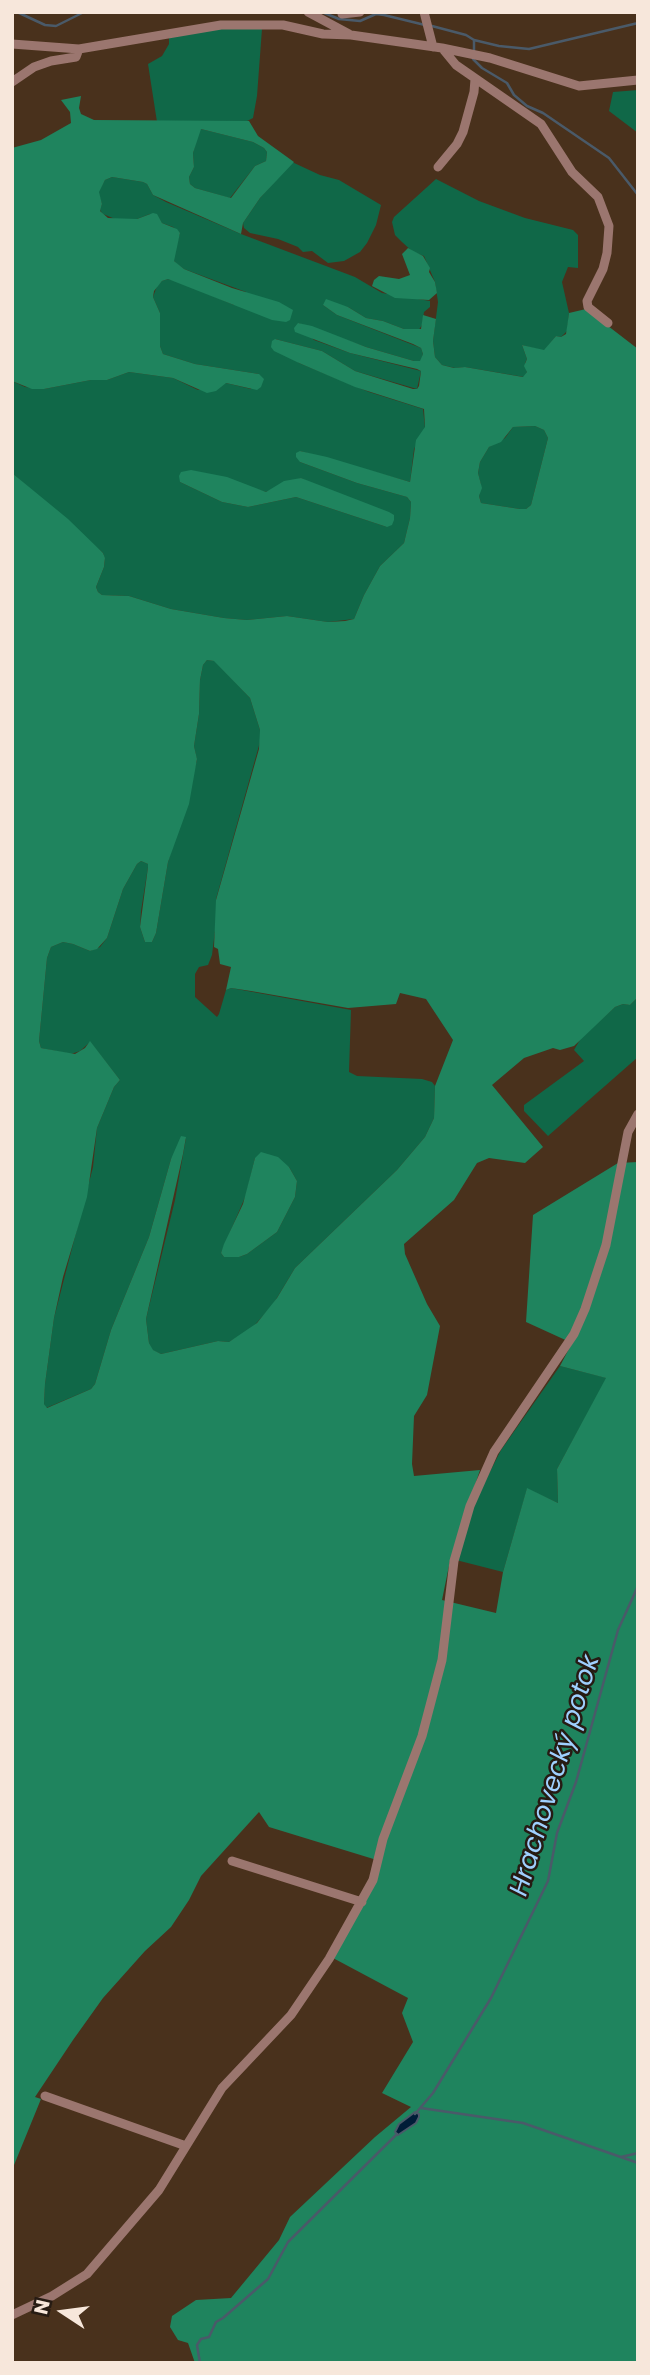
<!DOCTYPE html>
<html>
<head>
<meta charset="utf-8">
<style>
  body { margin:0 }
  #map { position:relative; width:650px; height:2375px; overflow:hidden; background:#49311c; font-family:Poppins,sans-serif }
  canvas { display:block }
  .frame { position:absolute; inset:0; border:14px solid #f7e7db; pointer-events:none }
  .north { position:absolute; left:28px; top:2277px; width:70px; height:70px; -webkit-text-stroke:5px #261b13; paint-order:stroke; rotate:283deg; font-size:19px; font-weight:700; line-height:28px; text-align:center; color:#f7e7db }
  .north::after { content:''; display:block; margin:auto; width:24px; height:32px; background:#f7e7db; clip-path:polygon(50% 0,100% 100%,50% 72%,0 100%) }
</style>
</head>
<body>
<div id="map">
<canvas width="650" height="2375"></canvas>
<div class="frame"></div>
<div class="north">N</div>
</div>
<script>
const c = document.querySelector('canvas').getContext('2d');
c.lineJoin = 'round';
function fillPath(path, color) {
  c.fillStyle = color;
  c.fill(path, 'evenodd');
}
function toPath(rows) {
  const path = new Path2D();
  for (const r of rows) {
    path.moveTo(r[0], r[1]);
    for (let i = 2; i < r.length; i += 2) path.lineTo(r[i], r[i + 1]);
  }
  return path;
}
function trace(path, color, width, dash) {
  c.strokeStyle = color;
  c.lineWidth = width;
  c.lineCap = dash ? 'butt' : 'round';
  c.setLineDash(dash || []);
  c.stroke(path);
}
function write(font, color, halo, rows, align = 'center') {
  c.font = font + ' Poppins,sans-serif';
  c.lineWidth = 5;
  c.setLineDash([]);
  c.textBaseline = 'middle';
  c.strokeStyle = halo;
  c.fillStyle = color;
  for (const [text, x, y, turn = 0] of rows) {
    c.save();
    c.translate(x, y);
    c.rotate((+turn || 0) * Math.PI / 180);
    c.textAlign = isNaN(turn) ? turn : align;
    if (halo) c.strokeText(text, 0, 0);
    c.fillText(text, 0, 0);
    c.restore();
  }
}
const green = toPath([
  [221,28,262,29,257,96,253,118,245,122,157,122,148,64,162,56,169,44,169,37],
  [638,90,638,133,609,111,613,92],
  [201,129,253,142,264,148,267,152,266,161,255,166,230,198,195,188,190,184,189,177,194,167,193,153,199,130],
  [292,162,320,175,339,180,381,205,376,225,367,243,360,252,344,261,328,263,312,251,303,252,298,247,278,239,250,233,244,228,243,223,260,198],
  [112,177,143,182,147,184,153,195,166,202,241,234,355,277,382,293,430,301,430,307,424,312,422,325,418,331,404,329,383,321,366,318,348,307,323,305,337,315,421,348,423,354,421,361,414,361,366,347,298,323,314,340,350,353,421,371,417,389,355,371,322,351,275,339,299,363,369,392,423,409,425,428,414,449,410,482,300,451,300,462,357,483,407,497,411,502,410,518,404,543,380,566,364,595,354,619,328,622,287,616,247,620,224,618,171,609,129,596,102,595,98,592,96,587,104,567,105,559,103,553,12,473,12,381,25,387,44,389,91,380,107,380,129,372,173,378,198,390,226,383,251,389,259,374,195,364,163,354,160,346,160,313,153,297,157,286,162,281,168,279,180,282,234,305,246,292,184,269,177,264,174,261,174,254,180,233,173,227,162,223,158,217,150,214,137,219,115,219,103,214,100,210,102,204,98,192,105,180],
  [301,478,387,527,296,497,248,507,222,502,180,482,256,489,266,492],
  [436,179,479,201,525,218,573,230,578,235,578,268,568,267,562,282,569,313,567,331,561,337,556,336,544,351,522,345,527,359,525,363,527,372,524,377,465,367,455,368,442,365,435,357,433,341,438,302,435,282,424,256,413,252,402,242,395,235,392,222,394,217],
  [535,426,544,430,548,438,531,505,526,509,520,509,481,503,479,496,481,485,478,473,480,462,489,447,505,438,513,427],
  [207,660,215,661,250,698,260,730,260,742,216,899,217,914,212,955,208,965,199,967,195,974,195,997,217,1017,219,1014,226,990,231,988,351,1010,349,1072,357,1076,422,1079,432,1082,435,1086,434,1118,425,1137,397,1170,295,1268,272,1306,251,1329,229,1342,218,1341,161,1354,152,1350,149,1343,146,1319,175,1200,186,1138,171,1159,149,1237,111,1330,95,1384,91,1389,46,1408,44,1404,45,1384,54,1318,93,1167,97,1128,114,1087,120,1080,90,1042,80,1051,71,1054,41,1048,39,1041,47,958,51,947,63,942,73,944,90,951,100,947,107,938,123,889,137,864,141,861,148,864,148,867,141,911,140,927,145,942,152,942,156,933,168,862,197,760,194,746,199,714,200,680,203,665],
  [255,1158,289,1167,297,1181,295,1197,277,1232,247,1254,239,1257,224,1257,221,1253,246,1195],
  [638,997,638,1057,548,1136,524,1111,524,1105,584,1061,574,1050,581,1038,615,1007,623,1004,630,1005],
  [560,1366,607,1378,557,1469,558,1503,527,1489,503,1572,456,1560,473,1505,501,1450]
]);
const forest = toPath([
  [81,96,79,108,81,114,94,120,249,121,258,136,294,162,260,198,243,223,241,234,153,195,147,184,143,182,112,177,105,180,99,192,102,204,100,211,108,218,137,219,153,213,157,214,162,223,177,229,180,233,174,261,184,269,232,288,279,302,293,310,290,320,286,322,272,320,168,279,162,281,154,291,153,297,160,313,160,346,163,354,195,364,259,374,264,379,261,387,257,390,226,383,216,391,207,393,173,378,129,372,107,380,91,380,44,389,32,389,12,381,12,148,41,140,71,123,70,112,61,100],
  [201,129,253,142,264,148,267,152,266,161,255,166,231,198,195,188,190,184,189,177,194,167,193,153],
  [408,248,423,256,430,268,429,272,435,282,437,293,429,300,395,298,372,286,374,280,379,276,399,279,410,275,402,254],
  [326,299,348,307,366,318,383,321,404,329,421,329,423,315,436,319,433,341,435,357,442,365,454,368,465,367,523,377,527,372,524,366,527,359,522,345,544,350,556,336,561,337,566,334,569,313,586,309,638,349,638,997,630,1005,623,1004,615,1007,574,1046,560,1050,553,1048,524,1058,492,1085,543,1147,525,1163,489,1158,477,1163,454,1200,404,1244,405,1254,427,1304,440,1326,427,1395,414,1416,412,1464,414,1476,480,1470,450,1561,442,1600,496,1613,503,1572,527,1488,558,1503,557,1469,606,1378,560,1366,572,1343,526,1322,533,1215,618,1163,638,1162,638,2363,195,2363,188,2343,178,2340,170,2327,172,2316,196,2300,231,2298,279,2240,290,2217,375,2137,411,2107,382,2093,413,2042,402,2013,408,1998,333,1958,380,1861,269,1827,259,1812,201,1876,189,1900,171,1927,145,1951,103,1998,73,2040,35,2097,41,2099,12,2170,12,473,68,519,103,553,105,558,104,567,96,587,98,592,102,595,129,596,171,609,224,618,247,620,287,616,328,622,345,621,354,619,364,595,380,566,404,543,410,518,411,502,407,497,357,483,300,462,296,457,296,453,300,451,327,457,410,482,416,440,425,427,424,409,355,387,299,363,274,351,271,347,272,341,275,339,322,351,355,371,413,389,417,389,419,386,421,371,417,369,350,353,295,332,294,328,298,323,312,326,366,347,414,361,420,361,423,354,421,348,413,344,337,315,323,305],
  [535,426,544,430,548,438,531,505,526,509,520,509,481,503,479,496,482,488,478,473,480,462,489,447,501,442,513,427],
  [207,660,214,661,250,698,260,730,259,749,216,900,214,947,218,949,220,964,231,967,226,990,231,988,251,991,348,1008,396,1004,400,993,426,999,453,1040,435,1086,434,1118,425,1137,397,1170,295,1268,277,1298,257,1323,229,1342,218,1341,161,1354,153,1350,149,1343,146,1319,183,1154,186,1137,181,1136,171,1159,149,1237,111,1330,95,1384,91,1389,47,1408,44,1404,45,1384,54,1318,63,1277,87,1197,97,1128,114,1087,120,1080,90,1041,85,1048,75,1054,41,1048,39,1041,47,958,51,947,63,942,73,944,90,951,97,949,107,938,123,889,137,864,141,861,148,864,148,867,140,927,145,942,152,942,156,933,168,862,189,804,197,759,194,746,199,714,200,680,203,665],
  [191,470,227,477,266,492,284,481,301,478,389,512,394,515,394,520,392,525,387,527,296,497,248,507,222,502,180,482,179,476,181,472],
  [261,1152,278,1157,289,1167,297,1181,295,1197,277,1232,247,1254,239,1257,224,1257,221,1253,224,1244,243,1204,255,1158]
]);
const water = toPath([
  [415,2112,419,2114,419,2117,416,2123,398,2135,395,2132,399,2124,415,2112]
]);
const stream = toPath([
  [17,12,45,25,56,26,84,12],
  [322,12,339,19,360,21,376,14,384,15,425,25],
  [432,26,466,35,474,40,474,51],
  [474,40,499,46,529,49,638,23],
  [473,59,482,68,507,83,514,95,527,106,543,113,609,158,638,195],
  [12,1006,13,1006],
  [421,2108,523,2123,638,2163],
  [415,2114,433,2093,491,1998,548,1881,557,1833,576,1782,618,1630,638,1586],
  [621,2157,638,2153],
  [200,2363,197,2345,201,2339,209,2337,216,2322,223,2318,268,2279,288,2242,397,2134]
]);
const minor = toPath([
  [308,12,349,34],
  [424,12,433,47],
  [342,14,360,12],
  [12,44,79,49,221,25,283,25,323,34,351,35,442,48,490,58,579,86,638,80],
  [442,48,456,65,541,124,572,172,598,197,609,226,607,253,603,269,587,301,588,307,608,323],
  [12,82,34,67,51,61,76,57,79,49],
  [438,167,457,144,463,132,474,92,475,79],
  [232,1861,362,1902],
  [45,2096,186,2146],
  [12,2315,52,2296,87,2274,159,2190,222,2088,291,2015,329,1959,373,1880,383,1839,422,1736,442,1660,454,1561,470,1506,494,1452,574,1334,585,1309,606,1245,628,1132,638,1114]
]);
const waterNames = [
  ["Hrachovecký potok",556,1776,-73]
];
fillPath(green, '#106848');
fillPath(forest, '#1f845e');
fillPath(water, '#001d38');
trace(water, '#4a5a69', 2);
trace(stream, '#4a5a69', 2.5);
trace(minor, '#9b766f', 9);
write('italic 26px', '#9fd0fe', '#261b13', waterNames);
</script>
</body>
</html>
